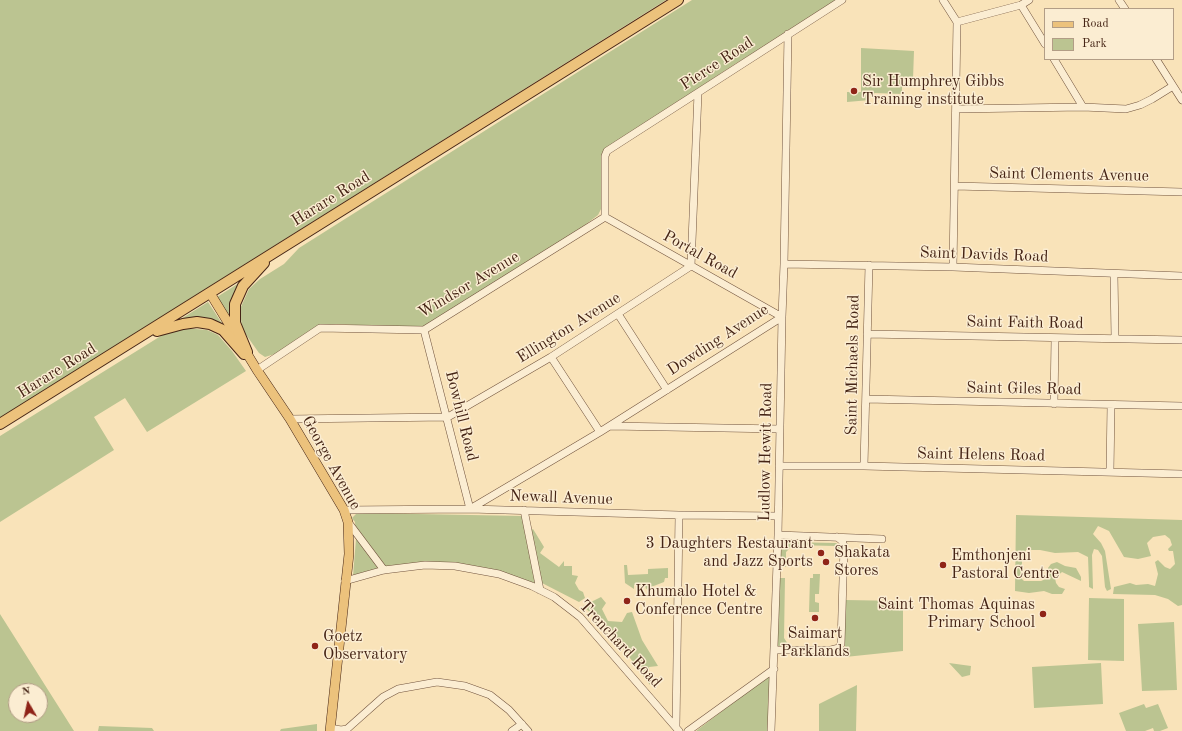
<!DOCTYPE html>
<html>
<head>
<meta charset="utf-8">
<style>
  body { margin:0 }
  #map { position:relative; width:1182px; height:731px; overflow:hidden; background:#f9e3b9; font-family:"Old Standard TT",serif }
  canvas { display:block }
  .legend { position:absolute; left:1044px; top:8px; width:130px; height:52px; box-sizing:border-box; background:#fbedd2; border:1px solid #b29d86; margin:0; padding:5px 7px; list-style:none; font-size:12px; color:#452415 }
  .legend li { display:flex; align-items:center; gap:8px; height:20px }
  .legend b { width:20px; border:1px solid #b29d86 }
  .north { position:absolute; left:8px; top:683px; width:40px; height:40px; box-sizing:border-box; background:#fbedd2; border:1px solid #b29d86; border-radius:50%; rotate:351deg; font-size:11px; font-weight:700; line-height:16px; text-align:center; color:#452415 }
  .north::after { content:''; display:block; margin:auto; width:14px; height:18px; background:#8f2418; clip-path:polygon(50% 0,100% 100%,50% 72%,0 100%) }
</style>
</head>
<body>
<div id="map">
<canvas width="1182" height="731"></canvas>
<ul class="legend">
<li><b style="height:5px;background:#ecc27c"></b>Road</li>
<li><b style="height:11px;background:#bbc491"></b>Park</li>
</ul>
<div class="north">N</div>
</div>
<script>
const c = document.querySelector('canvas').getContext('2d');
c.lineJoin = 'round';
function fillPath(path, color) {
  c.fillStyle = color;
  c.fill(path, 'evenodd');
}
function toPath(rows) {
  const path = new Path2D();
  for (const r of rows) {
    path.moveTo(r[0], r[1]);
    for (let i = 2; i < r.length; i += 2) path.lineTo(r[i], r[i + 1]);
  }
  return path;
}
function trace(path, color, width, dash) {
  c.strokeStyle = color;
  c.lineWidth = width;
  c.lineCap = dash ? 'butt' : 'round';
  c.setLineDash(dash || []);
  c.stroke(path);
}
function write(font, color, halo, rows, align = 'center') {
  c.font = font + ' "Old Standard TT",serif';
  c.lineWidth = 3;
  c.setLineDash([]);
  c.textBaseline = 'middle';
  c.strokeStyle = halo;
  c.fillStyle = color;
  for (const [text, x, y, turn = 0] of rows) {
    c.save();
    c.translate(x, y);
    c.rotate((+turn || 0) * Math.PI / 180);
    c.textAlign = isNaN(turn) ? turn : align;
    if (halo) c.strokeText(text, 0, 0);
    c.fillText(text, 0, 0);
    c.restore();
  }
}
const green = toPath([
  [0,0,666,0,0,418],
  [692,0,840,0,735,64,606,149,603,205,598,215,563,242,423,327,416,328,336,324,322,326,278,353,265,357,259,353,242,329,240,309,249,289,260,279,284,264,299,248],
  [861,48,914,51,913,79,902,80,902,94,875,93,870,95,870,100,847,102,847,92,861,92],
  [250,276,232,322,217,297],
  [208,302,225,328,173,324],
  [185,328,207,330,218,335,232,351,246,371,147,432,125,398,94,417,114,450,0,522,0,436,164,334],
  [365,513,523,516,538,587,499,573,425,564,353,576,356,539,355,522,352,518,356,514],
  [1016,515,1182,520,1182,605,1178,606,1168,599,1155,595,1113,594,1114,587,1130,583,1136,585,1148,584,1155,586,1158,574,1155,562,1158,560,1165,567,1170,569,1175,564,1173,551,1169,551,1168,549,1172,545,1170,539,1165,535,1153,537,1147,543,1151,556,1138,559,1124,557,1109,531,1098,526,1093,534,1101,543,1105,551,1111,589,1107,591,1105,587,1102,556,1098,550,1094,549,1092,555,1093,589,1089,587,1089,583,1088,557,1078,552,1055,553,1040,550,1026,550,1022,558,1022,579,1024,581,1041,581,1048,578,1048,568,1051,564,1057,562,1065,566,1076,568,1081,577,1081,581,1062,572,1055,578,1056,583,1059,587,1065,589,1062,594,1052,594,1044,591,1029,593,1015,591],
  [533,529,544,547,540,553,559,567,564,561,564,566,572,566,572,575,578,576,575,583,579,590,583,592,585,598,579,602,542,583,531,530],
  [782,542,836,543,841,546,842,551,836,551,836,546,793,545,786,552,786,567,780,567],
  [624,565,627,565,628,575,648,574,648,569,668,568,668,578,665,578,664,582,646,589,645,585,634,585,634,589,625,583],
  [813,574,820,574,819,594,815,594,815,602,819,603,819,612,809,612,810,578,813,578],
  [779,578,785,578,784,638,790,647,777,647],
  [601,597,606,603,602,609,608,621,622,622,627,613,632,612,642,640,658,666,649,667,650,685,610,631,583,606],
  [1089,598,1124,599,1124,661,1088,660],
  [845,600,903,601,903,651,845,657],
  [0,614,74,731,0,731],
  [16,691,40,691,40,715,16,715],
  [1174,622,1177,690,1142,691,1138,624],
  [949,663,971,666,970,675,962,677],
  [1101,663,1103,704,1034,708,1032,667],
  [773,672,768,731,696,731],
  [857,685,856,731,819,731,819,704],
  [1144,704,1146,708,1158,704,1168,728,1160,731,1154,731,1153,728,1145,731,1126,731,1119,713],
  [317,724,317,731,280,731,281,729],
  [99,726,152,728,154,731,98,731]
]);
const minor = toPath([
  [943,0,957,22,953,267],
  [1119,0,1125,9],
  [1021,5,1045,44],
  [957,22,1021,5,1029,0],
  [1054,59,1083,107],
  [1156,59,1182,100],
  [956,109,1083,107,1126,109,1140,105,1152,99,1173,86],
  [955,186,1182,192],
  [605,217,782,317,778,535,771,731],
  [784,264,953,267,1182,276],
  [1114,274,1115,338],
  [618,314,667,390],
  [424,330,470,509,600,432,782,317,784,264,788,34],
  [867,334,1182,340],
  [551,357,600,432],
  [257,370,320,328,424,330,605,217,605,156,607,151,842,0],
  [866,399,1182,406],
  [1054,404,1055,339],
  [290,419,448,417,551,357,691,266,698,93],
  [610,426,780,429],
  [779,466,864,466,1182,474],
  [864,466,869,265],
  [1110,472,1111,405],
  [344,510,470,509,679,515,778,516],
  [524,510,540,590],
  [348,522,384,570],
  [778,535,882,539],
  [345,581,384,570,425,565,455,566,499,574,532,586,554,597,580,617,679,731],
  [775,650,831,650,839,648,841,644,844,546,842,541,837,537],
  [676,727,679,515],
  [330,728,341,730,347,729,383,697,398,689,437,682,465,686,490,695,509,710,528,731],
  [512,731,522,724],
  [688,731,774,669]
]);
const major = toPath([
  [210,293,257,370,290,419,344,510,348,522,349,554,330,731]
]);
const highway = toPath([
  [157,331,183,324,197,322,210,324,223,330,244,354],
  [247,352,235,323,235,304,243,286,264,263],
  [0,424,678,0]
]);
const markers = [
  [854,91,4,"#8f2418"],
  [821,553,4,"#8f2418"],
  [826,562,4,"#8f2418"],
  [943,565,4,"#8f2418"],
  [627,601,4,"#8f2418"],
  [1043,614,4,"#8f2418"],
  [815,618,4,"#8f2418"],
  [315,646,4,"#8f2418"]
];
const streetNames = [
  ["Pierce Road",717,64,-33],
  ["Saint Clements Avenue",1069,175,1],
  ["Harare Road",331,199,-32],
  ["Portal Road",700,255,29],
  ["Saint Davids Road",984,255,2],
  ["Windsor Avenue",469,285,-31],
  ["Saint Faith Road",1025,323,1],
  ["Ellington Avenue",569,328,-32],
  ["Dowding Avenue",718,340,-33],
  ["Saint Michaels Road",853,365,-89],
  ["Harare Road",57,371,-32],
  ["Saint Giles Road",1024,389,1],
  ["Bowhill Road",461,416,76],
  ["Ludlow Hewit Road",766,452,-89],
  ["Saint Helens Road",981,455,1],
  ["George Avenue",331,463,61],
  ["Newall Avenue",561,498,2],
  ["Trenchard Road",620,644,47]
];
const poiNames = [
  ["Sir Humphrey Gibbs",862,82],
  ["Training institute",862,100],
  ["3 Daughters Restaurant",813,544,"right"],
  ["and Jazz Sports",813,562,"right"],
  ["Shakata",834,553],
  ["Stores",834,571],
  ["Emthonjeni",951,556],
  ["Pastoral Centre",951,574],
  ["Khumalo Hotel &",635,592],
  ["Conference Centre",635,610],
  ["Saint Thomas Aquinas",1035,605,"right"],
  ["Primary School",1035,623,"right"],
  ["Saimart",815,634,"center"],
  ["Parklands",815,652,"center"],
  ["Goetz",323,637],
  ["Observatory",323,655]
];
fillPath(green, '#bbc491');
trace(minor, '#72543e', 8);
trace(major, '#452415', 10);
trace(highway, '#452415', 12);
trace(minor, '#fbedd2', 7);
trace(major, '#ecc27c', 9);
trace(highway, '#ecc27c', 10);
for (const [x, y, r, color] of markers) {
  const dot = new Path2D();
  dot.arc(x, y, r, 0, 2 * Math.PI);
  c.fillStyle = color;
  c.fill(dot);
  trace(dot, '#fbedd2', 1.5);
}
write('16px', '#452415', '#fbedd2', streetNames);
write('16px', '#452415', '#fbedd2', poiNames, 'left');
</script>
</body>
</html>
